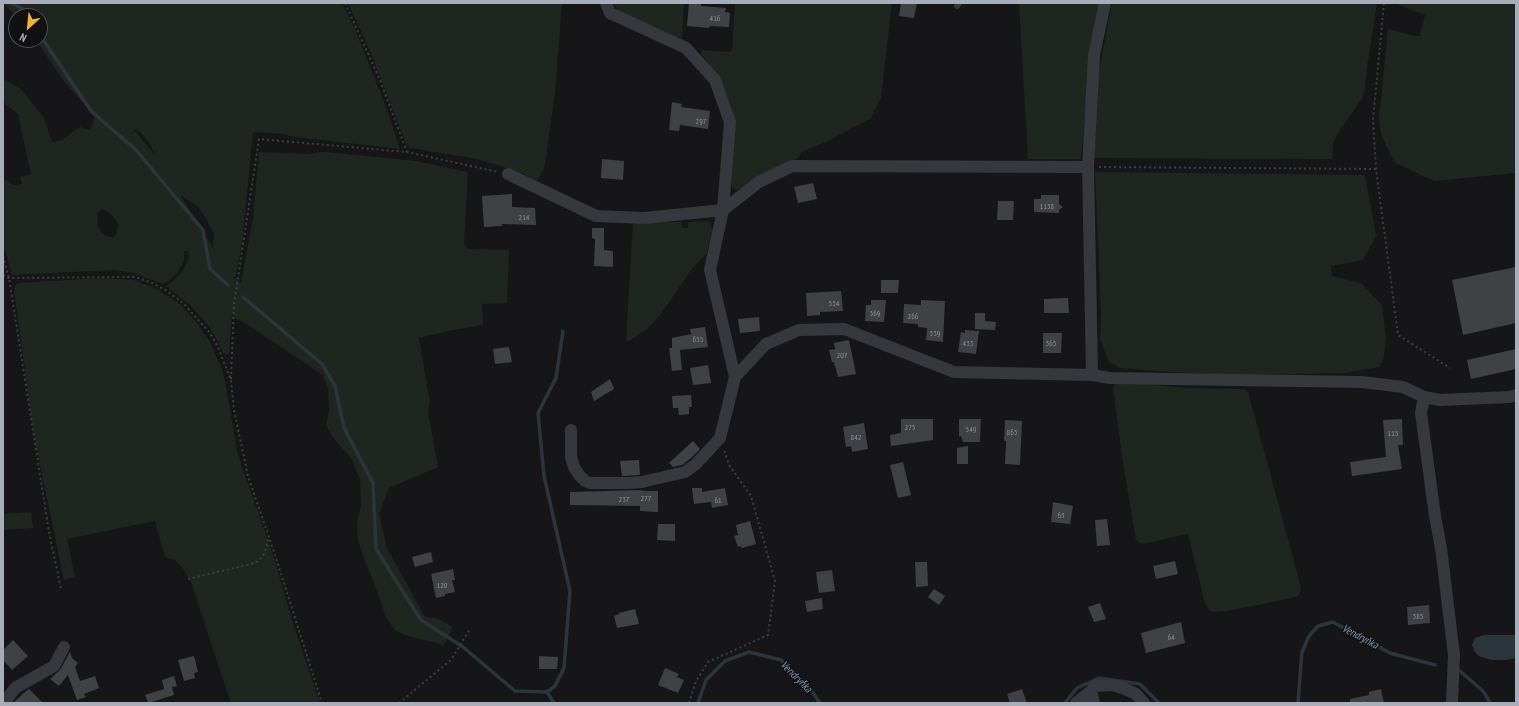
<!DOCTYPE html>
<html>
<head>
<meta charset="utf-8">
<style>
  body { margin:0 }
  #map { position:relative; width:1519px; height:706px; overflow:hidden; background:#161618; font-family:"PT Sans Narrow",sans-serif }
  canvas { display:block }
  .frame { position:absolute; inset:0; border:4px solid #a8adb8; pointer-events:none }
  .north { position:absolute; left:8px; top:8px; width:40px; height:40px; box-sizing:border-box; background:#111113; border:1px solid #4d4f55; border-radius:50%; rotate:207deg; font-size:11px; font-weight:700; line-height:16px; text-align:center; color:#a8adb8 }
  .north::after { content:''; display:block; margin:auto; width:14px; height:18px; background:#f2b134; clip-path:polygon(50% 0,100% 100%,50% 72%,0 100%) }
</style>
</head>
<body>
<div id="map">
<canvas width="1519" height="706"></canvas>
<div class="frame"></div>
<div class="north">N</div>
</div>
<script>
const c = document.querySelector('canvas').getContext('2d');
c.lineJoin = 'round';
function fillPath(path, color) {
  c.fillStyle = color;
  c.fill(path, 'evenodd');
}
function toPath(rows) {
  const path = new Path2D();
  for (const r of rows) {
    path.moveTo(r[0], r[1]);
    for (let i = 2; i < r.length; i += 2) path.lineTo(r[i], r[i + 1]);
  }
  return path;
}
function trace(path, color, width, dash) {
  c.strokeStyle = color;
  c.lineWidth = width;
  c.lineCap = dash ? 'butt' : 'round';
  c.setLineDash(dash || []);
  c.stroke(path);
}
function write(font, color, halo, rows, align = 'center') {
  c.font = font + ' "PT Sans Narrow",sans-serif';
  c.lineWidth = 3;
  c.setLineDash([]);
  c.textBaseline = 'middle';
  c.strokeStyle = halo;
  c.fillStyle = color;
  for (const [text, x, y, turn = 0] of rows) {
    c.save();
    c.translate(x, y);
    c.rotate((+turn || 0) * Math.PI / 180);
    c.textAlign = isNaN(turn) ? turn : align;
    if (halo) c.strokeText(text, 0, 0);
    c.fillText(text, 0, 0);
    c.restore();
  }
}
const green = toPath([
  [3,3,342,3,354,27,384,102,400,149,294,137,283,134,253,132,242,244,236,274,235,277,232,277,241,282,253,219,259,152,312,154,319,152,327,152,416,161,468,172,464,244,468,249,509,250,507,303,482,304,483,325,448,331,419,338,430,403,428,412,438,467,389,488,379,514,387,548,425,617,437,618,453,627,443,647,440,644,405,635,395,630,387,619,358,541,357,522,361,506,360,480,352,459,334,439,326,425,329,411,328,389,323,375,239,319,238,321,232,314,229,355,223,353,218,342,209,326,190,305,166,286,171,283,183,271,188,260,189,254,187,251,184,251,184,261,178,272,168,281,162,284,134,273,115,270,12,275,3,243,3,181,7,180,13,185,22,184,20,177,31,174,18,114,3,102,3,79,20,88,26,95,44,118,52,142,62,140,80,127,90,130,95,116,62,79,36,40,40,40,40,16,16,16],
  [133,129,139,131,149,142,155,155],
  [181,196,197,206,204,215,214,234,213,248],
  [103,209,112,215,118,224,117,233,113,238,106,236,100,230,98,226,97,213],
  [348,3,562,3,555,93,546,158,544,168,537,181,522,173,478,159,410,148,406,144,371,53],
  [612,3,684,3,682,39,623,14],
  [735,3,892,3,881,97,871,118,830,140,802,152,798,158,759,175,741,189,736,190,732,187,730,174,733,113,724,88,702,55,702,50,730,52,732,50],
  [1019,3,1101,3,1089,67,1081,159,1028,159],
  [1112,3,1377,3,1367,67,1365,90,1362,99,1339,131,1333,143,1332,159,1094,158,1098,76],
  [1395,3,1516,3,1516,173,1434,181,1394,162,1381,134,1379,118,1388,29,1413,36,1420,36,1425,15],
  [1095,172,1365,175,1376,236,1363,260,1331,266,1332,276,1361,283,1382,305,1386,338,1384,355,1380,367,1344,373,1212,375,1120,368,1109,362,1100,340,1101,312],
  [708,221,711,222,712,231,707,253,691,270,661,314,647,329,629,341,627,341,626,338,633,222,681,222,682,228,688,228,688,222],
  [101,278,134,280,157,289,180,304,196,322,210,342,222,369,225,381,238,455,275,561,292,620,320,703,231,703,191,582,182,567,175,560,165,557,155,521,67,539,75,577,64,580,34,436,14,290,16,284,19,283],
  [1120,382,1187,388,1240,389,1245,390,1248,392,1301,587,1300,593,1298,596,1288,599,1227,611,1215,612,1209,610,1205,603,1188,534,1142,544,1136,540,1123,463,1113,388,1115,384],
  [31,512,33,528,3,530,3,514]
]);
const water = toPath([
  [1484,635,1516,635,1516,658,1505,660,1491,660,1479,656,1475,652,1472,645,1475,638]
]);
const stream = toPath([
  [11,3,23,9,27,16],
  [40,35,91,111,136,150,203,230,210,269,228,285],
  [243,297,322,364,335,386,344,428,373,483,376,549,421,620,463,647,515,691,547,692,554,703],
  [1456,670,1460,671,1484,692,1490,703],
  [547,692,555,686,564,668,570,591,544,476,538,413,556,378,563,331],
  [698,703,706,680,725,661,749,652,781,660,809,687,820,703],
  [1065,703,1077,688,1099,678,1140,684,1159,703],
  [1298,703,1302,652,1309,636,1318,626,1333,622,1390,653,1435,665]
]);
const building = toPath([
  [689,3,701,3,701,6,726,8,725,12,730,13,729,27,710,26,709,28,687,26],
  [901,3,917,3,914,18,899,16],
  [672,102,682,104,681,107,710,111,708,129,680,125,679,131,669,130],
  [602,159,624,161,623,180,601,178],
  [813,183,817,199,798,203,794,187],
  [512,194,512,207,535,208,536,225,502,224,502,226,484,227,482,196],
  [1041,195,1059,195,1059,204,1063,207,1059,210,1059,213,1034,212,1034,199,1041,199],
  [998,201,1014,201,1013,220,997,220],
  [592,228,604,228,604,250,613,251,613,267,594,266,595,239,592,238],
  [1516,267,1516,323,1463,335,1452,280],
  [881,280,899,280,898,293,881,293],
  [841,291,843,311,820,312,820,315,807,316,806,293],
  [1068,298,1069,313,1044,313,1044,299],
  [871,300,886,300,884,322,865,321,866,305,871,305],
  [921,300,945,301,943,342,926,340,927,328,918,327,918,324,903,323,904,304,921,305],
  [975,313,985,313,985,321,996,322,995,330,975,329],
  [759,317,760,331,740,333,738,319],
  [705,327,708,347,680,350,682,370,672,371,669,348,672,348,672,338,691,334,690,329],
  [965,330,979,331,976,354,958,352,961,332,965,333],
  [1043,333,1062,333,1061,353,1043,353],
  [849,340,856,374,838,377,834,362,832,362,829,350,835,349,834,343],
  [509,347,512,362,495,364,493,349],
  [1516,349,1516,369,1471,379,1467,360],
  [708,365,711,383,693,385,690,368],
  [610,379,614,389,594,401,591,392],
  [691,395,692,407,689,407,689,414,679,415,678,408,673,408,672,396],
  [901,419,933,419,933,440,891,446,890,435,901,433],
  [959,419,981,419,980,442,963,442,961,436,959,437],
  [1402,419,1403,445,1398,445,1402,469,1352,476,1350,462,1386,457,1383,420],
  [1005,420,1022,421,1020,465,1005,464,1006,441,1004,441],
  [864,423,868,449,852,452,851,446,846,447,843,427],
  [693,441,700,449,691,458,682,465,673,467,669,463],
  [968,446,968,464,957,464,957,448],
  [639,460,640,475,622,476,620,461],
  [903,462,911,495,898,498,890,465],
  [692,488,702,488,702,492,725,488,728,505,712,508,711,502,694,504],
  [642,490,642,491,658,491,658,512,640,511,640,506,570,505,570,492],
  [1053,502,1073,506,1070,524,1051,522],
  [1107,519,1110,545,1097,546,1095,520],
  [750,521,756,544,742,548,741,546,738,547,734,536,738,535,736,525],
  [658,524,675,524,675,541,657,540],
  [431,552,433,562,415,567,412,557],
  [1175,561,1178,574,1156,579,1153,566],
  [915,562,927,562,928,586,916,587],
  [453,569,455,580,452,580,455,592,445,594,445,596,436,598,431,574],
  [832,570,835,591,819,593,816,572],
  [934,589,945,596,939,605,928,597],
  [822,598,823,609,807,612,805,601],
  [1100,603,1106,619,1094,622,1088,607],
  [1429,605,1430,623,1408,625,1407,607],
  [635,609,639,624,617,628,614,616,619,614,619,613],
  [1181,622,1185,643,1146,653,1141,633],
  [13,640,28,656,12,670,3,660,3,650],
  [70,652,72,658,78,663,75,667,80,681,95,676,99,688,84,694,86,697,77,700,68,675,59,686,50,679,60,670],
  [194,656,198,672,194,673,195,678,184,681,178,660],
  [539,656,558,657,557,669,539,669],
  [665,668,679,674,677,677,684,680,678,693,658,685],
  [174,676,177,686,172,687,174,695,148,703,145,695,164,689,162,680],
  [29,689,43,703,13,703,26,691],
  [1022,689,1027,703,1010,703,1007,694],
  [1381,689,1384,703,1350,703,1350,699,1369,695,1369,692]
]);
const path = toPath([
  [345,3,380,80,407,152],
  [1384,3,1373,120,1376,169,1398,335,1450,368],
  [1099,167,1376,169],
  [3,256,9,278,49,532,61,589],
  [3,275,9,278,135,277,150,282,167,291,183,303,210,333,218,347,231,380,234,410,248,476,276,558,322,703],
  [231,379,234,304,259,139,407,152,498,172],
  [188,579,255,563,263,556,267,546,269,536],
  [399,703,451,660,470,629],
  [689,703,696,681,708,662,768,635,775,581,751,496,729,465,724,450]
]);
const lane = toPath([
  [957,6,959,3]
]);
const street = toPath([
  [606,3,610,13,686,48,715,80,730,122,723,210,759,182,792,166,1088,167],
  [508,174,596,216,644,218,723,210,710,270,735,377,720,438,696,464,685,472,642,482,629,483,590,483,585,481,579,475,574,467,571,457,571,430],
  [1092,375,1088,167,1094,55,1105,3],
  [735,377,766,344,799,330,844,329,954,372,1092,375,1110,378,1362,382,1403,387,1424,397,1440,400,1510,397,1516,395],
  [1424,397,1421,413,1435,516,1441,548,1454,655,1452,703],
  [4,703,15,688,54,666,64,647],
  [1076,703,1091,691],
  [1094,703,1091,691,1095,686,1113,685,1125,689,1136,694,1144,703]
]);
const numberNames = [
  ["416",715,19],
  ["297",701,122],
  ["1158",1047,207],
  ["214",524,218],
  ["554",834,304],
  ["369",875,314],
  ["266",913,317],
  ["539",935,334],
  ["655",698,340],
  ["433",968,344],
  ["365",1051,344],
  ["207",842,356],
  ["275",910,428],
  ["549",971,430],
  ["863",1012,433],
  ["115",1393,434],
  ["842",856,438],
  ["277",646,499],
  ["237",624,500],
  ["61",718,501],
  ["63",1061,516],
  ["120",442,586],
  ["385",1418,617],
  ["64",1171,638]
];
const waterNames = [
  ["Vendryňka",1360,637,28],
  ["Vendryňka",796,677,45]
];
fillPath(green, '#1e261f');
fillPath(water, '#2c353c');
trace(stream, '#2c353c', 3.5);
fillPath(building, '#404145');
trace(path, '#3d3f44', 2, [2, 3]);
trace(lane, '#37383d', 6);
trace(street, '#37383d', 12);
write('8px', '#8e929b', null, numberNames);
write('italic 11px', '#7f9bb3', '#111113', waterNames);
</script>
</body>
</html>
